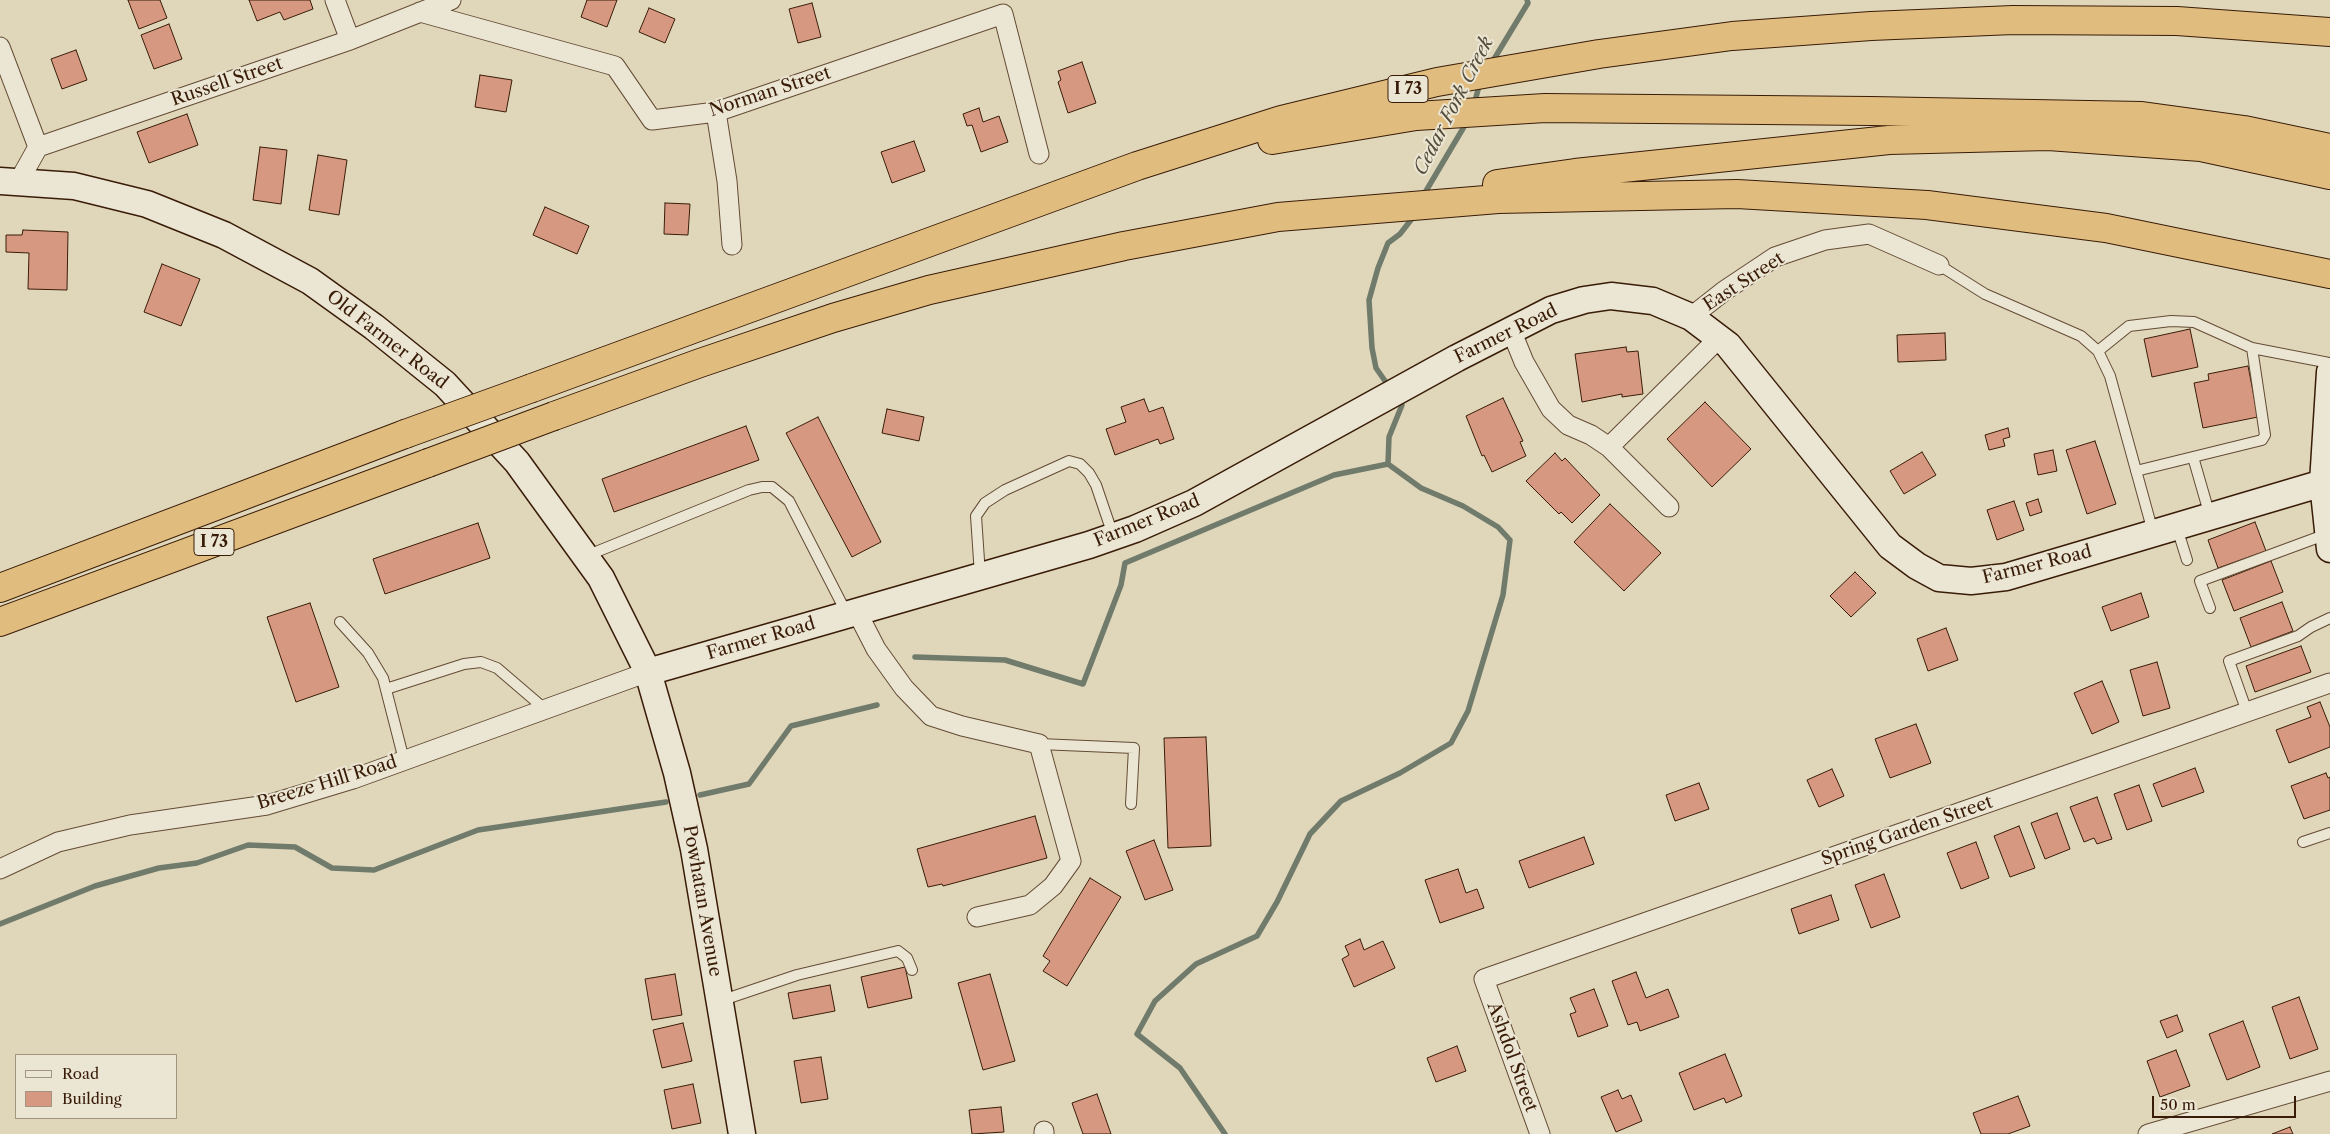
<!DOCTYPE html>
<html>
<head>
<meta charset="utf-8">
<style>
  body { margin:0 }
  #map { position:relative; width:2330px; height:1134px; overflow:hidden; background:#e0d7bb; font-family:"Libre Caslon Text",serif }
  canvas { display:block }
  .legend { position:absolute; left:15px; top:1054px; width:162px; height:65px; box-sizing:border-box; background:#ebe5d3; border:1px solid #a49581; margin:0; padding:6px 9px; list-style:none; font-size:15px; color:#391c07 }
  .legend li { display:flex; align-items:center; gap:10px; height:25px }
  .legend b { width:25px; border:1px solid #a49581 }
  .scale { position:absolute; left:2152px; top:1096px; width:144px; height:22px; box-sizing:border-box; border:2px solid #391c07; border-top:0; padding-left:6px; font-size:15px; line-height:18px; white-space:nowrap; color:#391c07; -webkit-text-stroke:4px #ebe5d3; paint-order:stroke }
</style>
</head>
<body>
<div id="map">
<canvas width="2330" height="1134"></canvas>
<ul class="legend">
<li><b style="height:6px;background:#ebe5d3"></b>Road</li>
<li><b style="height:14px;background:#d79881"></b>Building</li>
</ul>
<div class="scale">50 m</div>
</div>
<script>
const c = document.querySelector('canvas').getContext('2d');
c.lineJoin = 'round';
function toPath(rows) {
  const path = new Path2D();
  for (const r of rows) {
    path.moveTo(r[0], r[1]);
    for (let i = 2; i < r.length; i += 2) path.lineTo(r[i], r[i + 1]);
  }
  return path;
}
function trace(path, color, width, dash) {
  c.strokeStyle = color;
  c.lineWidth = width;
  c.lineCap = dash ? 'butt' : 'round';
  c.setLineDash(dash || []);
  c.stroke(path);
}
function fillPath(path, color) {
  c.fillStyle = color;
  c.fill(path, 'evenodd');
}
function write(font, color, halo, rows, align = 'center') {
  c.font = font + ' "Libre Caslon Text",serif';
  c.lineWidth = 4;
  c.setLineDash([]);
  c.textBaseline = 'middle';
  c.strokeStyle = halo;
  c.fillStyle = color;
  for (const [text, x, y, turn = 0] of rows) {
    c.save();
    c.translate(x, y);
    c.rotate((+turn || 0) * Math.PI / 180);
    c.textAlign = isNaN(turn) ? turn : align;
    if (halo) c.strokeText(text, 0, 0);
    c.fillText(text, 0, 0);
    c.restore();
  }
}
const stream = toPath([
  [1491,64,1528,3,1527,0],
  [1474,105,1480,82],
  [1423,196,1468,120],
  [1390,388,1376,368,1372,348,1369,300,1378,268,1388,243,1400,234,1414,216],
  [915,657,1005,660,1083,684,1121,585,1125,563,1334,475,1388,464],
  [700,795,749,784,791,726,877,705],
  [0,924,95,886,159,868,197,863,248,845,295,847,332,868,374,870,478,830,666,802],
  [1225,1134,1180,1068,1137,1034,1155,1001,1196,964,1257,936,1277,902,1310,834,1341,801,1400,773,1451,743,1468,711,1503,595,1510,540,1498,527,1463,506,1421,488,1388,464,1389,437,1402,405,1397,398]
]);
const building = toPath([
  [128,0,160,0,167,18,139,29,128,0],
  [249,0,310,0,313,9,284,20,280,12,257,21,249,0],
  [587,0,617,0,607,27,581,17,587,0],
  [812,3,821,37,798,43,789,9,812,3],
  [649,8,675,19,665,43,639,32,649,8],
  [169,24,182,59,154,69,141,35,169,24],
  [76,50,87,80,62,89,51,59,76,50],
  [1082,62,1096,103,1068,113,1058,82,1061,80,1058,71,1082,62],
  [480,75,512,80,506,112,475,107,480,75],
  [979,108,983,122,999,116,1008,142,981,152,972,125,967,126,963,114,979,108],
  [187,114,198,145,149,163,137,132,187,114],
  [914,141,925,171,892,183,881,152,914,141],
  [260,147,287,150,281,204,253,200,260,147],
  [318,155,347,160,339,215,309,210,318,155],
  [665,203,690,204,688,235,664,234,665,203],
  [545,207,589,226,577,254,533,235,545,207],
  [23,230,68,232,67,290,28,289,29,253,6,252,6,235,22,235,23,230],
  [162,264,200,279,181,326,144,312,162,264],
  [2190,329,2198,367,2152,377,2144,339,2190,329],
  [1945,333,1946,360,1898,362,1897,335,1945,333],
  [1626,347,1627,352,1638,351,1643,394,1622,397,1622,394,1582,402,1575,354,1626,347],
  [2248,366,2258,417,2203,428,2194,383,2209,380,2208,374,2248,366],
  [1503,398,1523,441,1520,442,1526,456,1492,472,1484,455,1482,456,1466,416,1503,398],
  [1144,399,1149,412,1163,407,1174,439,1160,444,1158,439,1115,455,1106,429,1126,422,1121,407,1144,399],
  [1705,402,1751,449,1712,487,1667,439,1705,402],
  [887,409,924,417,919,441,882,433,887,409],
  [818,417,881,542,852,557,786,433,818,417],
  [746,426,759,460,614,512,602,479,746,426],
  [2008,428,2010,437,2003,439,2005,446,1989,450,1985,435,2008,428],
  [2095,441,2116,504,2087,514,2066,450,2095,441],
  [2053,450,2057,471,2038,475,2034,454,2053,450],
  [1922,452,1936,475,1904,494,1890,471,1922,452],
  [1555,453,1562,461,1565,458,1600,495,1572,523,1561,512,1559,514,1526,481,1555,453],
  [2038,499,2042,512,2030,516,2026,503,2038,499],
  [2014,501,2024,530,1997,540,1987,510,2014,501],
  [1610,504,1661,553,1624,591,1574,542,1610,504],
  [2255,522,2266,551,2218,568,2208,540,2255,522],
  [478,523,490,558,385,594,373,559,478,523],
  [2271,561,2283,592,2234,611,2222,580,2271,561],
  [1855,572,1876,593,1851,617,1830,596,1855,572],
  [2141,593,2149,617,2111,631,2102,607,2141,593],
  [2282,602,2293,631,2251,647,2240,618,2282,602],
  [310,603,339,687,296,702,267,617,310,603],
  [1946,628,1958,660,1928,671,1917,639,1946,628],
  [2301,646,2311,672,2255,692,2246,666,2301,646],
  [2157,662,2170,708,2143,716,2130,670,2157,662],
  [2102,681,2119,722,2092,734,2074,693,2102,681],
  [2320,702,2330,727,2330,747,2289,763,2276,730,2311,717,2307,707,2320,702],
  [1916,724,1931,763,1890,778,1875,739,1916,724],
  [1206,737,1211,846,1168,848,1164,738,1206,737],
  [2195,768,2204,792,2162,807,2153,784,2195,768],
  [1832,769,1844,796,1819,807,1807,780,1832,769],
  [2326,773,2328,778,2330,777,2330,810,2304,819,2291,786,2326,773],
  [1699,783,1709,809,1675,821,1666,795,1699,783],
  [2139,785,2152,821,2127,830,2114,794,2139,785],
  [2097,797,2112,839,2097,844,2094,838,2084,842,2070,807,2097,797],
  [2057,813,2070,849,2045,859,2031,823,2057,813],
  [1035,816,1047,858,943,886,942,884,928,887,917,849,1035,816],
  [2019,826,2035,868,2010,877,1994,836,2019,826],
  [1584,837,1594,864,1529,888,1519,861,1584,837],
  [1154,840,1173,890,1145,900,1126,851,1154,840],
  [1976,842,1989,878,1961,889,1947,853,1976,842],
  [1458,869,1466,893,1477,889,1484,908,1440,923,1425,880,1458,869],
  [1884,874,1900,917,1871,928,1855,885,1884,874],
  [1090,878,1121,897,1067,986,1043,971,1050,961,1043,956,1090,878],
  [1831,895,1839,920,1799,934,1791,909,1831,895],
  [1360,939,1364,950,1383,941,1395,968,1354,987,1342,959,1349,955,1345,946,1360,939],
  [905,967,912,998,868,1008,861,977,905,967],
  [1636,972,1646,998,1668,989,1679,1017,1640,1031,1637,1022,1628,1025,1612,981,1636,972],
  [675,974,682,1015,652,1020,645,979,675,974],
  [990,974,1015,1061,983,1070,958,983,990,974],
  [830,985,835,1011,793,1019,788,993,830,985],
  [1594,989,1608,1026,1578,1037,1570,1014,1576,1012,1570,998,1594,989],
  [2299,997,2318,1049,2290,1059,2272,1007,2299,997],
  [2177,1015,2183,1031,2167,1038,2160,1021,2177,1015],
  [2243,1021,2260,1067,2227,1080,2209,1034,2243,1021],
  [683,1023,692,1061,662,1068,653,1030,683,1023],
  [1457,1046,1466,1071,1436,1082,1427,1058,1457,1046],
  [2176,1050,2190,1086,2160,1097,2147,1061,2176,1050],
  [1725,1054,1742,1096,1726,1103,1724,1098,1694,1110,1679,1073,1725,1054],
  [821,1057,828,1099,801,1103,794,1061,821,1057],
  [693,1084,701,1123,672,1129,664,1090,693,1084],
  [1618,1090,1622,1099,1631,1095,1642,1121,1616,1132,1601,1097,1618,1090],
  [1097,1094,1111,1134,1083,1134,1072,1103,1097,1094],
  [2018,1096,2030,1126,2008,1134,1981,1134,1973,1113,2018,1096],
  [1001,1107,1004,1132,972,1134,969,1110,1001,1107],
  [2290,1127,2293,1134,2272,1134,2290,1127]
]);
const lane = toPath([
  [1939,265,1985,294,2081,336,2098,351,2110,376,2153,532],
  [2098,351,2129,326,2171,321,2194,322,2252,348],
  [2193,457,2210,516],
  [2136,471,2262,440,2265,435,2252,348,2330,363],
  [2177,528,2187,560],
  [586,556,749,490,762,487,772,487,789,501,847,614],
  [980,575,976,516,985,503,1005,490,1069,461,1080,464,1089,473,1096,485,1113,535],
  [2210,608,2200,581,2327,534],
  [340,622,368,653,383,678,404,760],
  [386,689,464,664,481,662,497,668,546,710],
  [2247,712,2229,661,2298,636,2311,627,2330,618],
  [1039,744,1134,748,1131,804],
  [2303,842,2330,833],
  [720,1001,797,975,898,951,907,958,912,970]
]);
const street = toPath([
  [335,0,350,40],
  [420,12,615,66,652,120,716,112,1003,14,1039,154],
  [0,47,38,147],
  [716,112,727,181,732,245],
  [19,181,38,147,350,40,451,0],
  [1691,317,1724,291,1775,257,1825,240,1869,234,1939,265],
  [1511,330,1524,362,1551,409,1568,425,1591,435,1609,447,1669,507],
  [1609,447,1719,338],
  [857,612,876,649,904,688,931,716,962,726,1039,744,1071,861,1053,886,1030,905,977,917],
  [0,869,58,842,130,825,267,805,353,779,648,672],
  [1044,1131,1044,1134],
  [1540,1134,1484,979,2330,683],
  [2148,1134,2330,1081]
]);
const secondary = toPath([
  [0,181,74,186,147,204,224,235,310,281,374,327,445,384,517,462,601,578,648,672,677,773,694,849,742,1134],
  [2330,372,2323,483,2330,549],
  [648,672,1089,545,1135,529,1194,503,1457,358,1551,310,1584,300,1611,296,1653,301,1691,317,1728,345,1890,546,1917,566,1939,578,1971,581,2006,577,2323,483]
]);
const highway = toPath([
  [1272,140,1416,116,1545,108,1871,111,2142,116,2244,130,2330,148],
  [1497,184,1575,173,1889,140,2048,136,2201,147,2330,175],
  [532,388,1137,166,1281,120,1437,82,1599,54,1732,36,1871,26,2013,20,2177,21,2330,32],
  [554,416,700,363,833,318,929,290,1124,246,1278,217,1498,199,1737,194,1927,205,2106,228,2330,274],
  [0,588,405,434],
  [0,622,428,463]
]);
const highwayBridge = toPath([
  [405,434,532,388],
  [428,463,554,416]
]);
const shields = [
  [1408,89,40],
  [214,542,40]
];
const shieldNames = [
  ["I 73",1408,89],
  ["I 73",214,542]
];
const streetNames = [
  ["Russell Street",227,82,-19],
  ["Norman Street",770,92,-18],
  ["East Street",1744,282,-33],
  ["Farmer Road",1506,334,-26],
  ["Old Farmer Road",387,340,38],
  ["Farmer Road",1147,521,-22],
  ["Farmer Road",2037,565,-14],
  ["Farmer Road",761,639,-16],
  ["Breeze Hill Road",327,783,-17],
  ["Spring Garden Street",1907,831,-19],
  ["Powhatan Avenue",702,901,80],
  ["Ashdol Street",1512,1057,70]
];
const waterNames = [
  ["Cedar Fork Creek",1454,106,-63]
];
trace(stream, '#707b6c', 5.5);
fillPath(building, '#d79881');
trace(building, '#391c07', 1);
trace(lane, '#634b34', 12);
trace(street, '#634b34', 21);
trace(secondary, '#391c07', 29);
trace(highway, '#391c07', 30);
trace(lane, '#ebe5d3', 10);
trace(street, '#ebe5d3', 19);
trace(secondary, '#ebe5d3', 26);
trace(highway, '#e0bc7e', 28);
trace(highwayBridge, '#391c07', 30, []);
trace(highwayBridge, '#e0bc7e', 28);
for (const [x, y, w] of shields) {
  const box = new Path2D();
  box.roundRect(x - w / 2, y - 13.5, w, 27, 4);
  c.fillStyle = '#ebe5d3';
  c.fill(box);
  trace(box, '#391c07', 1);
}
write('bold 16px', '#391c07', null, shieldNames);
write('18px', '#391c07', '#ebe5d3', streetNames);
write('italic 19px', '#544b3a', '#ebe5d3', waterNames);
</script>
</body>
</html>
